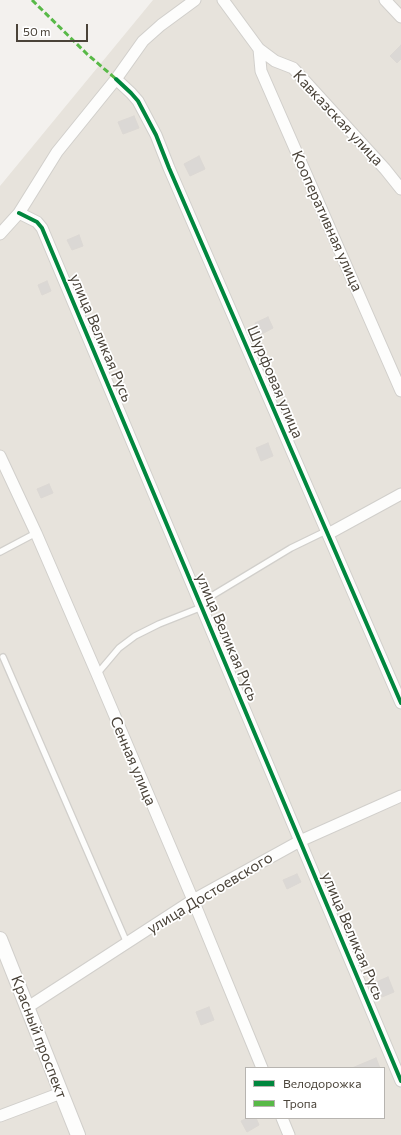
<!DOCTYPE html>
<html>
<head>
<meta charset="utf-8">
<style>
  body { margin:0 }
  #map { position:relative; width:401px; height:1135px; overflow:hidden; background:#f3f1ee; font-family:Commissioner,sans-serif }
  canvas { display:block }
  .legend { position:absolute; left:245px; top:1067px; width:140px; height:52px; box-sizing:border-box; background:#fff; border:1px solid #b7b4b0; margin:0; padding:5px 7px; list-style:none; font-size:12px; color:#4a4339 }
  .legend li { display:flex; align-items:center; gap:8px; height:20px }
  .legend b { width:20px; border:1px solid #b7b4b0 }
  .scale { position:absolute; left:16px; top:24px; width:72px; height:18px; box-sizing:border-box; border:2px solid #4a4339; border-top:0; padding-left:5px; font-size:12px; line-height:14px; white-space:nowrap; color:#4a4339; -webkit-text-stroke:3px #fff; paint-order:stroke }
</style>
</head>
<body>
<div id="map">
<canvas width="401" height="1135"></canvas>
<ul class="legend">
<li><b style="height:5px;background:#00873e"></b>Велодорожка</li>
<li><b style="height:5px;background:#58b947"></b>Тропа</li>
</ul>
<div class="scale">50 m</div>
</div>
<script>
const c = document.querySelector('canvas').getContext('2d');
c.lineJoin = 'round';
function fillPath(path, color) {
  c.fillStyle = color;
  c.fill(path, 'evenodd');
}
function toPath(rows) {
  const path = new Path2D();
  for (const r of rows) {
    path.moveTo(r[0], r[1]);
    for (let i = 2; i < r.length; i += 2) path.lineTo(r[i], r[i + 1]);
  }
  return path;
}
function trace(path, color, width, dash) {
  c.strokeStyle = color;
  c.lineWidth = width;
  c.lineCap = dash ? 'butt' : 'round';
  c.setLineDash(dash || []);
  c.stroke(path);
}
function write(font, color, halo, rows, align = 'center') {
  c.font = font + ' Commissioner,sans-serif';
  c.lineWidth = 3.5;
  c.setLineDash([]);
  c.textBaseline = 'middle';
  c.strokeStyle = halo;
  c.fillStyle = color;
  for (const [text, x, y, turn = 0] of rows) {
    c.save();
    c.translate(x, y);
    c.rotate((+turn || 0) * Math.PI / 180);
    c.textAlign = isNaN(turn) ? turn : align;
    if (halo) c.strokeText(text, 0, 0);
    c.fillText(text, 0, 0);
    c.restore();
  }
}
const residential = toPath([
  [153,0,401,0,401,1135,0,1135,0,186],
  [246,1068,384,1068,384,1118,246,1118]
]);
const building = toPath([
  [401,45,401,59,397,63,390,56,401,45],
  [134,116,139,128,123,134,118,122,134,116],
  [199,156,205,169,190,176,184,164,199,156],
  [79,235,83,246,72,250,67,240,79,235],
  [47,281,51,291,42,295,38,285,47,281],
  [268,317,273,328,260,335,255,323,268,317],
  [268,443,273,456,261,461,256,448,268,443],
  [49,484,53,493,41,498,37,489,49,484],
  [297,874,301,882,287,889,283,880,297,874],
  [388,977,394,992,382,997,376,982,388,977],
  [209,1007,214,1020,201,1025,196,1012,209,1007],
  [376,1058,380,1068,352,1068,376,1058],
  [247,1118,256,1118,259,1125,247,1132,241,1121,247,1118]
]);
const service = toPath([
  [0,552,36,533],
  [200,603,291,548,326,531],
  [3,657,127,943],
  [97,674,119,648,135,636,159,624,202,607]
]);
const minor = toPath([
  [223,0,259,49,275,61,293,68,385,169,401,189],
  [385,0,401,17],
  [259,49,261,71,401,391],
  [116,79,131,93,138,101,156,135,169,168,401,703],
  [19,213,37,222,42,228,401,1081],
  [0,234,19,213,57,152,116,79,143,41,161,25,195,0],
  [0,456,36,533,97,674,193,900,262,1068],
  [328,534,401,494],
  [28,1007,193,900,300,841,401,796],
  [0,1116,61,1093],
  [282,1118,289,1135]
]);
const tertiary = toPath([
  [0,939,78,1135]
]);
const quiet = toPath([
  [32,0,87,54,116,79]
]);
const cycleway = toPath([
  [116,79,131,93,138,101,156,135,169,168,401,703],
  [19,213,37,222,42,228,401,1081]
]);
const streetNames = [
  ["Кавказская улица",338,118,47],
  ["Кооперативная улица",327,221,66],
  ["улица Великая Русь",101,338,67],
  ["Шурфовая улица",275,382,67],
  ["улица Великая Русь",227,637,67],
  ["Сенная улица",133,761,67],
  ["улица Достоевского",210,893,-31],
  ["улица Великая Русь",353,936,67],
  ["Красный проспект",39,1037,69]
];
fillPath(residential, '#e7e3dc');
fillPath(building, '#dbd8d5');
trace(building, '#dcd8d4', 1);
trace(service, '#d1cfcb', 8);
trace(minor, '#d1cfcb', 13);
trace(tertiary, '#d1cfcb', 16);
trace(service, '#fdfdfc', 5.5);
trace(minor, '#fdfdfc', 11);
trace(tertiary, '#fdfdfc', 14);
trace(quiet, '#58b947', 3, [6, 3]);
trace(cycleway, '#00873e', 4);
write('15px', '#4a4339', '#fff', streetNames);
</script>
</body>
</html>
